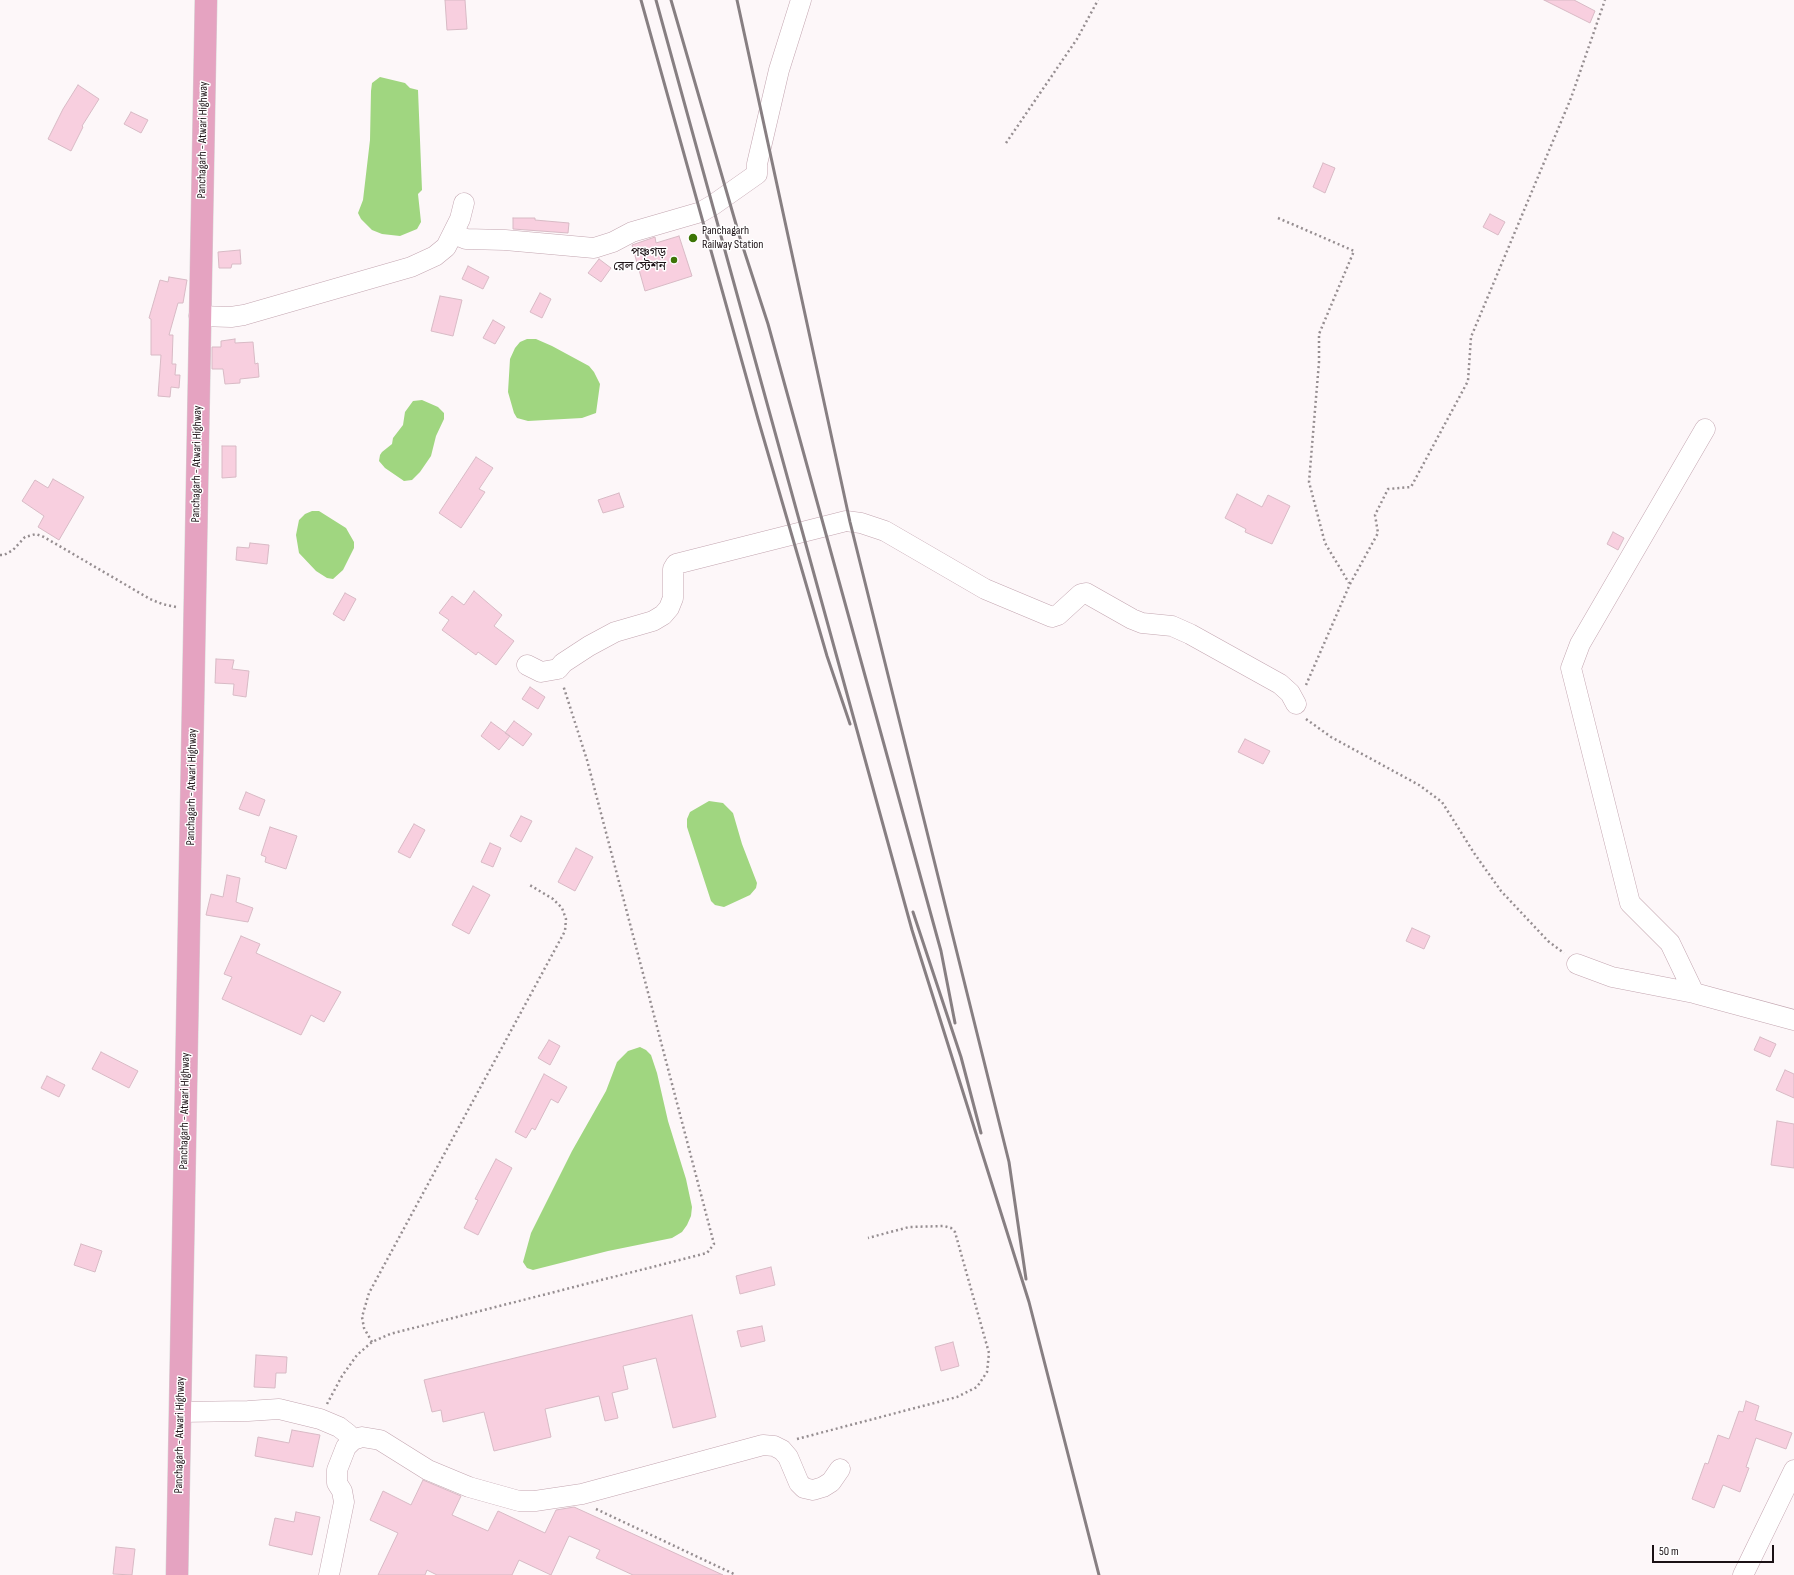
<!DOCTYPE html>
<html>
<head>
<meta charset="utf-8">
<style>
  body { margin:0 }
  #map { position:relative; width:1794px; height:1575px; overflow:hidden; background:#fdf7f9; font-family:"Sofia Sans Condensed",sans-serif }
  canvas { display:block }
  .scale { position:absolute; left:1652px; top:1545px; width:122px; height:18px; box-sizing:border-box; border:2px solid #1b1115; border-top:0; padding-left:5px; font-size:12px; line-height:14px; white-space:nowrap; color:#1b1115; -webkit-text-stroke:3px #fff; paint-order:stroke }
</style>
</head>
<body>
<div id="map">
<canvas width="1794" height="1575"></canvas>
<div class="scale">50 m</div>
</div>
<script>
const c = document.querySelector('canvas').getContext('2d');
c.lineJoin = 'round';
function fillPath(path, color) {
  c.fillStyle = color;
  c.fill(path, 'evenodd');
}
function toPath(rows) {
  const path = new Path2D();
  for (const r of rows) {
    path.moveTo(r[0], r[1]);
    for (let i = 2; i < r.length; i += 2) path.lineTo(r[i], r[i + 1]);
  }
  return path;
}
function trace(path, color, width, dash) {
  c.strokeStyle = color;
  c.lineWidth = width;
  c.lineCap = dash ? 'butt' : 'round';
  c.setLineDash(dash || []);
  c.stroke(path);
}
function write(font, color, halo, rows, align = 'center') {
  c.font = font + ' "Sofia Sans Condensed","Noto Sans Bengali",sans-serif';
  c.lineWidth = 3;
  c.setLineDash([]);
  c.textBaseline = 'middle';
  c.strokeStyle = halo;
  c.fillStyle = color;
  for (const [text, x, y, turn = 0] of rows) {
    c.save();
    c.translate(x, y);
    c.rotate((+turn || 0) * Math.PI / 180);
    c.textAlign = isNaN(turn) ? turn : align;
    if (halo) c.strokeText(text, 0, 0);
    c.fillText(text, 0, 0);
    c.restore();
  }
}
const water = toPath([
  [380,77,405,83,410,88,418,90,422,190,418,194,421,222,417,229,400,236,382,234,372,230,361,219,358,213,363,200,370,140,371,91,372,83],
  [527,339,536,339,552,346,589,366,594,372,600,384,596,413,582,418,528,421,517,418,514,413,508,392,510,359,515,348,520,342],
  [422,400,438,407,444,413,444,419,436,436,431,456,420,472,412,480,404,481,385,468,379,461,380,455,382,452,392,444,393,438,403,425,405,412,413,401],
  [312,511,319,511,346,528,354,542,354,548,343,570,333,579,327,578,316,571,299,553,296,535,299,520,305,514],
  [709,801,723,803,733,813,742,844,757,883,756,888,750,895,724,907,715,905,711,901,687,827,687,819,690,812],
  [640,1047,646,1050,651,1055,657,1073,668,1121,686,1179,692,1207,691,1216,687,1225,682,1232,672,1238,608,1251,533,1270,527,1268,523,1262,531,1233,572,1151,606,1091,617,1062,628,1051]
]);
const building = toPath([
  [445,0,465,0,467,29,447,30,445,0],
  [1544,0,1574,0,1595,11,1590,23,1544,0],
  [78,85,99,99,82,126,83,127,71,151,48,139,63,109,78,85],
  [131,112,148,120,141,133,124,124,131,112],
  [1323,163,1335,168,1325,193,1313,187,1323,163],
  [1490,214,1505,222,1498,235,1483,227,1490,214],
  [513,218,535,218,535,220,569,223,568,233,513,229,513,218],
  [679,236,692,276,645,291,632,245,655,237,656,243,679,236],
  [240,250,241,264,232,264,231,268,219,268,218,252,240,250],
  [599,259,611,268,601,282,588,273,599,259],
  [468,266,489,277,483,289,462,279,468,266],
  [169,277,187,280,183,303,178,303,169,335,173,335,172,364,176,364,175,375,180,375,179,388,171,387,170,397,158,396,161,355,151,355,151,319,149,318,160,280,168,282,169,277],
  [540,293,551,299,542,318,530,312,540,293],
  [440,296,462,300,453,336,431,331,440,296],
  [493,320,505,327,495,344,483,338,493,320],
  [235,339,235,343,253,342,255,364,258,363,259,377,240,379,240,383,225,384,223,369,212,369,212,347,221,347,221,341,235,339],
  [222,446,236,446,236,477,222,478,222,446],
  [476,457,493,468,479,489,485,492,461,528,439,513,476,457],
  [53,479,84,497,59,540,38,527,44,516,22,501,35,480,48,488,53,479],
  [619,493,624,507,603,513,598,500,619,493],
  [1237,494,1262,507,1268,495,1290,506,1272,544,1245,532,1246,529,1225,518,1237,494],
  [1613,532,1624,538,1618,550,1607,544,1613,532],
  [250,543,269,545,267,564,236,560,237,547,249,548,250,543],
  [474,591,502,615,494,626,514,641,496,665,478,652,476,655,442,630,449,620,439,613,452,596,464,605,474,591],
  [345,593,356,599,344,621,333,614,345,593],
  [216,659,234,660,232,669,249,671,246,697,233,695,234,684,215,683,216,659],
  [530,687,545,697,538,709,522,699,530,687],
  [514,721,532,734,523,746,505,733,514,721],
  [491,722,510,736,499,750,481,736,491,722],
  [1245,739,1270,751,1263,764,1238,752,1245,739],
  [246,792,265,800,259,816,239,809,246,792],
  [521,816,532,821,521,842,510,836,521,816],
  [414,824,425,830,410,858,398,852,414,824],
  [270,827,297,836,286,869,265,862,266,857,261,855,270,827],
  [490,843,501,848,493,867,481,862,490,843],
  [576,848,593,857,575,891,558,882,576,848],
  [227,875,240,878,236,902,253,908,248,922,206,915,211,894,223,897,227,875],
  [473,886,490,895,469,934,452,925,473,886],
  [1412,928,1430,936,1424,949,1406,941,1412,928],
  [241,936,260,944,256,953,341,992,324,1022,311,1015,301,1035,222,999,232,977,224,974,241,936],
  [1760,1037,1776,1044,1770,1057,1754,1050,1760,1037],
  [549,1040,560,1046,550,1065,538,1058,549,1040],
  [101,1052,138,1071,129,1088,92,1069,101,1052],
  [1785,1070,1794,1074,1794,1098,1776,1090,1785,1070],
  [544,1074,567,1087,558,1103,551,1099,535,1130,532,1128,526,1138,515,1132,544,1074],
  [47,1076,65,1085,59,1097,41,1088,47,1076],
  [1777,1121,1794,1124,1794,1168,1771,1165,1777,1121],
  [496,1159,512,1168,478,1235,464,1228,478,1200,475,1199,496,1159],
  [81,1244,102,1251,95,1272,74,1265,81,1244],
  [771,1267,775,1285,740,1294,736,1276,771,1267],
  [692,1315,716,1417,673,1428,656,1358,623,1366,628,1389,612,1393,618,1418,605,1421,599,1396,545,1409,551,1437,494,1451,484,1412,443,1422,441,1410,432,1412,424,1380,692,1315],
  [762,1326,765,1341,741,1347,737,1331,762,1326],
  [953,1342,959,1366,941,1371,935,1347,953,1342],
  [256,1355,287,1357,286,1373,276,1373,275,1388,254,1387,256,1355],
  [1746,1401,1759,1406,1755,1420,1792,1433,1786,1449,1756,1438,1746,1467,1749,1468,1740,1492,1723,1485,1714,1508,1692,1499,1705,1463,1708,1464,1718,1435,1729,1439,1739,1411,1743,1412,1746,1401],
  [292,1430,320,1435,313,1467,255,1456,258,1437,289,1443,292,1430],
  [423,1480,461,1496,452,1515,488,1531,498,1511,545,1533,556,1510,574,1507,723,1575,633,1575,596,1558,600,1550,569,1536,551,1575,519,1560,512,1575,437,1575,427,1570,425,1575,378,1575,398,1533,370,1520,383,1491,411,1505,423,1480],
  [296,1512,320,1517,312,1555,269,1545,275,1518,294,1522,296,1512],
  [116,1547,135,1549,132,1575,113,1574,116,1547]
]);
const path = toPath([
  [1006,143,1077,39,1098,0],
  [1278,218,1354,251,1319,334,1319,362,1309,482,1325,543,1349,583],
  [0,555,4,555,13,550,25,537,36,534,44,537,150,599,162,604,176,607],
  [1306,685,1350,584,1378,533,1375,515,1388,489,1411,487,1468,381,1471,337,1571,98,1605,0],
  [1306,719,1331,737,1419,785,1442,802,1474,853,1501,891,1548,941,1564,953],
  [372,1342,364,1328,362,1317,369,1293,565,931,566,919,562,908,553,899,528,884],
  [327,1404,342,1376,357,1355,372,1342,390,1334,707,1253,714,1244,587,760,563,685],
  [797,1439,957,1397,977,1387,987,1372,989,1353,955,1232,951,1228,944,1226,909,1227,868,1238],
  [596,1509,736,1575]
]);
const minor = toPath([
  [454,234,466,239,505,240,594,248,613,242,632,232,701,212,713,205,757,174,757,164,779,70,801,0],
  [199,316,231,317,244,315,411,267,435,256,446,247,460,219,464,203],
  [1705,429,1580,644,1571,668,1630,903,1670,943,1694,993,1794,1020],
  [527,665,541,672,558,669,563,663,589,646,615,632,653,621,663,615,669,608,673,598,673,569,676,564,846,521,861,523,885,531,985,589,1052,617,1058,615,1081,594,1086,593,1132,619,1142,623,1172,626,1190,634,1280,684,1290,693,1296,704],
  [1577,964,1612,977,1694,993],
  [181,1412,248,1411,279,1409,320,1419,339,1427,348,1434,353,1440],
  [329,1575,344,1502,342,1491,337,1483,337,1470,346,1447,353,1440,362,1437,380,1440,428,1470,469,1487,519,1501,535,1501,582,1494,763,1445,774,1446,782,1450,788,1457,799,1483,804,1488,813,1490,823,1487,831,1482,840,1469],
  [1743,1575,1794,1470]
]);
const major = toPath([
  [177,1575,206,0]
]);
const rail = toPath([
  [641,0,758,419,827,656,850,724],
  [656,0,912,930,1029,1302,1099,1575],
  [671,0,740,238,768,324,941,951,955,1023],
  [737,0,850,522,1009,1162,1026,1279],
  [913,912,961,1057,981,1133]
]);
const markers = [
  [693,238,5,"#3d7506"],
  [674,260,4,"#3d7506"]
];
const streetNames = [
  ["Panchagarh - Atwari Highway",203,140,-89],
  ["Panchagarh - Atwari Highway",197,464,-89],
  ["Panchagarh - Atwari Highway",192,787,-89],
  ["Panchagarh - Atwari Highway",185,1111,-89],
  ["Panchagarh - Atwari Highway",180,1435,-89]
];
const poiNames = [
  ["Panchagarh",702,231],
  ["Railway Station",702,245],
  ["পঞ্চগড়",666,253,"right"],
  ["রেল স্টেশন",666,267,"right"]
];
fillPath(water, '#a0d680');
fillPath(building, '#f8cfdf');
trace(building, '#d8bac5', 1);
trace(minor, '#c3a5b0', 21);
trace(major, '#d6d4d5', 23);
trace(path, '#968e91', 2.5, [2, 3]);
trace(minor, '#fff', 20);
trace(major, '#e5a3c1', 22);
trace(rail, '#877f82', 3);
for (const [x, y, r, color] of markers) {
  const dot = new Path2D();
  dot.arc(x, y, r, 0, 2 * Math.PI);
  c.fillStyle = color;
  c.fill(dot);
  trace(dot, '#fff', 1.5);
}
write('12px', '#1b1115', '#fff', streetNames);
write('12px', '#1b1115', '#fff', poiNames, 'left');
</script>
</body>
</html>
